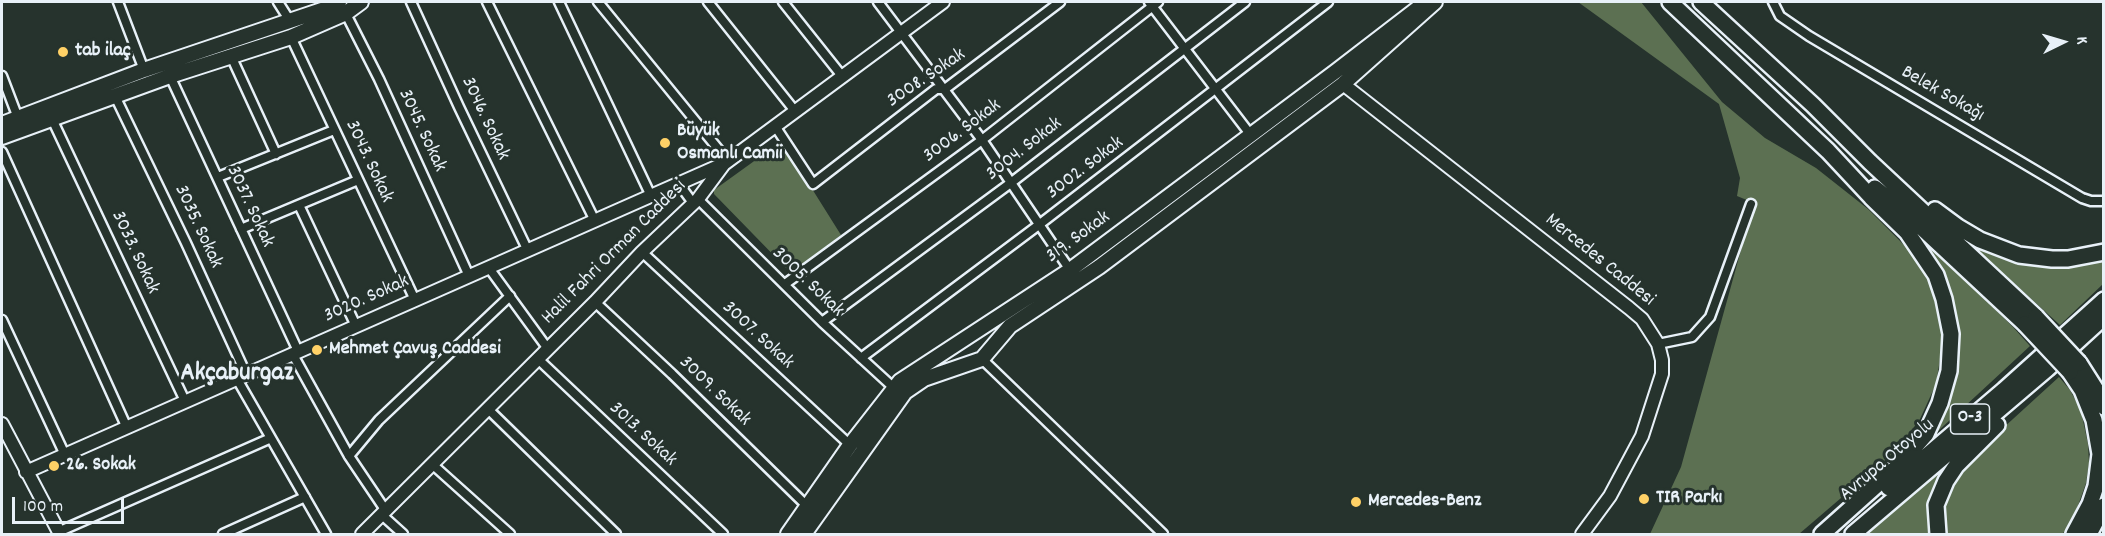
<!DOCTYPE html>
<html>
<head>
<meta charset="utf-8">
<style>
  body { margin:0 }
  #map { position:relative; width:2105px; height:536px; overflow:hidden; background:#26332d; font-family:Dekko,sans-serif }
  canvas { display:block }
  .frame { position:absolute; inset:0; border:3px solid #e8f1f8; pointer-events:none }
  .north { position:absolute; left:2033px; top:12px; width:60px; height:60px; -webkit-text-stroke:4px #26332d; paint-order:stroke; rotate:85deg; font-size:16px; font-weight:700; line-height:24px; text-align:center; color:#e8f1f8 }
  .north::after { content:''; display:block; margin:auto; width:21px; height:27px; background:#e8f1f8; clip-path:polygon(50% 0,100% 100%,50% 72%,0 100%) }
  .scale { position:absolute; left:12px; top:497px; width:112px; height:27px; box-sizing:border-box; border:3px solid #e8f1f8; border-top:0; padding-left:8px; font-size:18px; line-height:21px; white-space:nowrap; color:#e8f1f8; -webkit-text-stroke:4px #26332d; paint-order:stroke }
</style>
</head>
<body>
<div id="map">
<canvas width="2105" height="536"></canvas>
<div class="frame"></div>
<div class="north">K</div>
<div class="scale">100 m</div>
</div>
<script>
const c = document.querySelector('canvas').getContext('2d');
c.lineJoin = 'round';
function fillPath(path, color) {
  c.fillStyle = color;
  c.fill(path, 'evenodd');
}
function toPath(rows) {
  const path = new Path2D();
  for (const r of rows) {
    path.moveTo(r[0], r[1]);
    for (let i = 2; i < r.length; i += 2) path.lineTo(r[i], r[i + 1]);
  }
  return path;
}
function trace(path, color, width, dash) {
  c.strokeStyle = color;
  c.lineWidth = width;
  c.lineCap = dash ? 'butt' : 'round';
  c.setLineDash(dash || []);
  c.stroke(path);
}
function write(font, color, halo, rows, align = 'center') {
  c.font = font + ' Dekko,sans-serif';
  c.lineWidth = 6;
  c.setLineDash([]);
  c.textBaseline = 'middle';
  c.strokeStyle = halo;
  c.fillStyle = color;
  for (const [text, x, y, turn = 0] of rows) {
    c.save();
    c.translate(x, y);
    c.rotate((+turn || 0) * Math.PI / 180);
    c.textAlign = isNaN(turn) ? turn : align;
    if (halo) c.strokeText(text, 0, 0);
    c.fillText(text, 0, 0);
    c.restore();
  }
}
const green = toPath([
  [1578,2,1641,2,1722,102,1765,138,1816,168,1868,209,1920,261,1933,292,1941,323,1941,353,1936,384,1920,419,1897,450,1799,534,1650,534,1681,467,1754,203,1737,196,1740,178,1719,104],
  [782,141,841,235,795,272,790,272,714,194,714,190],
  [1922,237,2013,327,2030,346,1937,432,1935,438,1923,448,1954,355,1918,241],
  [1964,238,1982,247,2103,256,2103,284,2060,325],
  [2059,377,2070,390,2081,411,2088,444,2089,463,2086,483,2074,517,2067,529,2062,534,1946,534,1943,522,1942,507,1950,484,1979,450],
  [1945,467,1929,496,1927,514,1929,534,1866,534]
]);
const street = toPath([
  [118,2,144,70],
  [278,2,290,21],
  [411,2,459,107,528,251],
  [487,2,595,221],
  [559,2,651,196],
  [598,2,728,161],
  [708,2,795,111],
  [783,2,842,76],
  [878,2,982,140,1070,270],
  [1149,2,1250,134],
  [1773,2,1780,16,1809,36,2082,198,2091,201,2104,201],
  [344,10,379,79,469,276],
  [291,37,415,300],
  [231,56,276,154],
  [2,76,18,118],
  [170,76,298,351],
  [115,96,186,243,246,374],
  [52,119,185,401],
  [775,126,813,184,936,89,945,89,1060,2],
  [2,152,127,428],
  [218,177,334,130],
  [679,184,693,203],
  [698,199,822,322,894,388],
  [299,205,356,326],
  [241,229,358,180],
  [642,252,850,445],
  [489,268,548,349],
  [785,284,982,140,1158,2],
  [595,302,672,374,808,507],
  [2,320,65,455],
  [822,322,1012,182,1245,2],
  [1658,344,1692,337,1710,317,1751,204],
  [292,353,349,456,386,511],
  [861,358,1040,224,1328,2],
  [538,359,723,534],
  [982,359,1163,534],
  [237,379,326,534],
  [488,409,616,534],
  [349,456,379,420,510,296],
  [432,464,510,534],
  [382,515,403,534],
  [58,532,271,438],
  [223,534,305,497]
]);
const secondary = toPath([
  [1343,84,1629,308,1642,319,1658,344,1662,360,1662,374,1642,436,1610,496,1582,534],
  [2,424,60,534],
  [26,472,723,164],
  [362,534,595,302,642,252,698,199,724,164,943,2]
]);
const primary = toPath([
  [2,124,144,70,322,10,339,2],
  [2,137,170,76,291,37,346,13,361,2],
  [788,534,850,445,900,381,1070,270,1335,72,1426,2],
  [804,534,905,392,924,379,982,359,1010,326,1099,267,1343,84,1435,2]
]);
const highway = toPath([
  [1670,2,1828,151,1871,197,1907,232,1936,275,1944,299,1951,334,1949,371,1940,403,1926,434,1897,467,1822,534],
  [1701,2,1813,105,1870,162,2036,317],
  [1875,188,1906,213,2025,324],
  [1935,210,1958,227,1980,240,2019,255,2052,259,2068,259,2104,252],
  [2079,363,2098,393,2104,407],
  [2070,372,2082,390,2094,420,2100,454,2096,486,2090,504,2074,534],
  [1889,488,2004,390,2104,300],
  [1853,534,2047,369,2104,317],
  [1938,534,1936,505,1946,481,1956,466,1997,425],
  [2089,534,2104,506]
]);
const highwayBridge = toPath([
  [2036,317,2079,363],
  [2025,324,2070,372]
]);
const markers = [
  [63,52,6,"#ffd166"],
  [665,143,6,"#ffd166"],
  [317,350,6,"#ffd166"],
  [54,466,6,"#ffd166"],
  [1644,499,6,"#ffd166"],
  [1356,502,6,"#ffd166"]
];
const shields = [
  [1970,419,39]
];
const shieldNames = [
  ["O-3",1970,419]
];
const poiNames = [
  ["tab ilaç",75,52],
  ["Büyük",677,132],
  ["Osmanlı Camii",677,155],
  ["Mehmet Çavuş Caddesi",329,350],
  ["26. Sokak",66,466],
  ["TIR Parkı",1656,499],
  ["Mercedes-Benz",1368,502]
];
const streetNames = [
  ["3008. Sokak",927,79,-34],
  ["Belek Sokağı",1942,95,30],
  ["3046. Sokak",484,119,65],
  ["3045. Sokak",421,131,65],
  ["3006. Sokak",963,132,-37],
  ["3004. Sokak",1025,150,-38],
  ["3043. Sokak",368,162,65],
  ["3002. Sokak",1086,169,-37],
  ["3037. Sokak",249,207,65],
  ["3035. Sokak",197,227,65],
  ["319. Sokak",1079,238,-36],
  ["3033. Sokak",134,253,65],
  ["Halil Fahri Orman Caddesi",615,253,-45],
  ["Mercedes Caddesi",1599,261,39],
  ["3005. Sokak",807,283,44],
  ["3020. Sokak",367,300,-24],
  ["3007. Sokak",757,336,43],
  ["3009. Sokak",714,392,44],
  ["3013. Sokak",642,435,43],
  ["Avrupa Otoyolu",1888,461,-40]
];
const districtNames = [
  ["Akçaburgaz",237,375]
];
fillPath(green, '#5c7052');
trace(street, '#e8f1f8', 13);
trace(secondary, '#e8f1f8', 16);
trace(primary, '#e8f1f8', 18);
trace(highway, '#e8f1f8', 20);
trace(street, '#26332d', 8);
trace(secondary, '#26332d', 12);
trace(primary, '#26332d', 14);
trace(highway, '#26332d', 15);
trace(highwayBridge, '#e8f1f8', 20, []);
trace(highwayBridge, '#26332d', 15);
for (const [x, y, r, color] of markers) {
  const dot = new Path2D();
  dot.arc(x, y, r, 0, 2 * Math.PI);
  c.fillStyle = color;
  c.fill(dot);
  trace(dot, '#26332d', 2);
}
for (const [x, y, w] of shields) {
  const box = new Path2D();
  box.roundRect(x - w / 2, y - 15, w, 30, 4.5);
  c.fillStyle = '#26332d';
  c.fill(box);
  trace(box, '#e8f1f8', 1.5);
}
write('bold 18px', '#e8f1f8', null, shieldNames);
write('bold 20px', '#e8f1f8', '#26332d', poiNames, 'left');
write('20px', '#e8f1f8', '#26332d', streetNames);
write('bold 26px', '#e8f1f8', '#26332d', districtNames);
</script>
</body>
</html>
